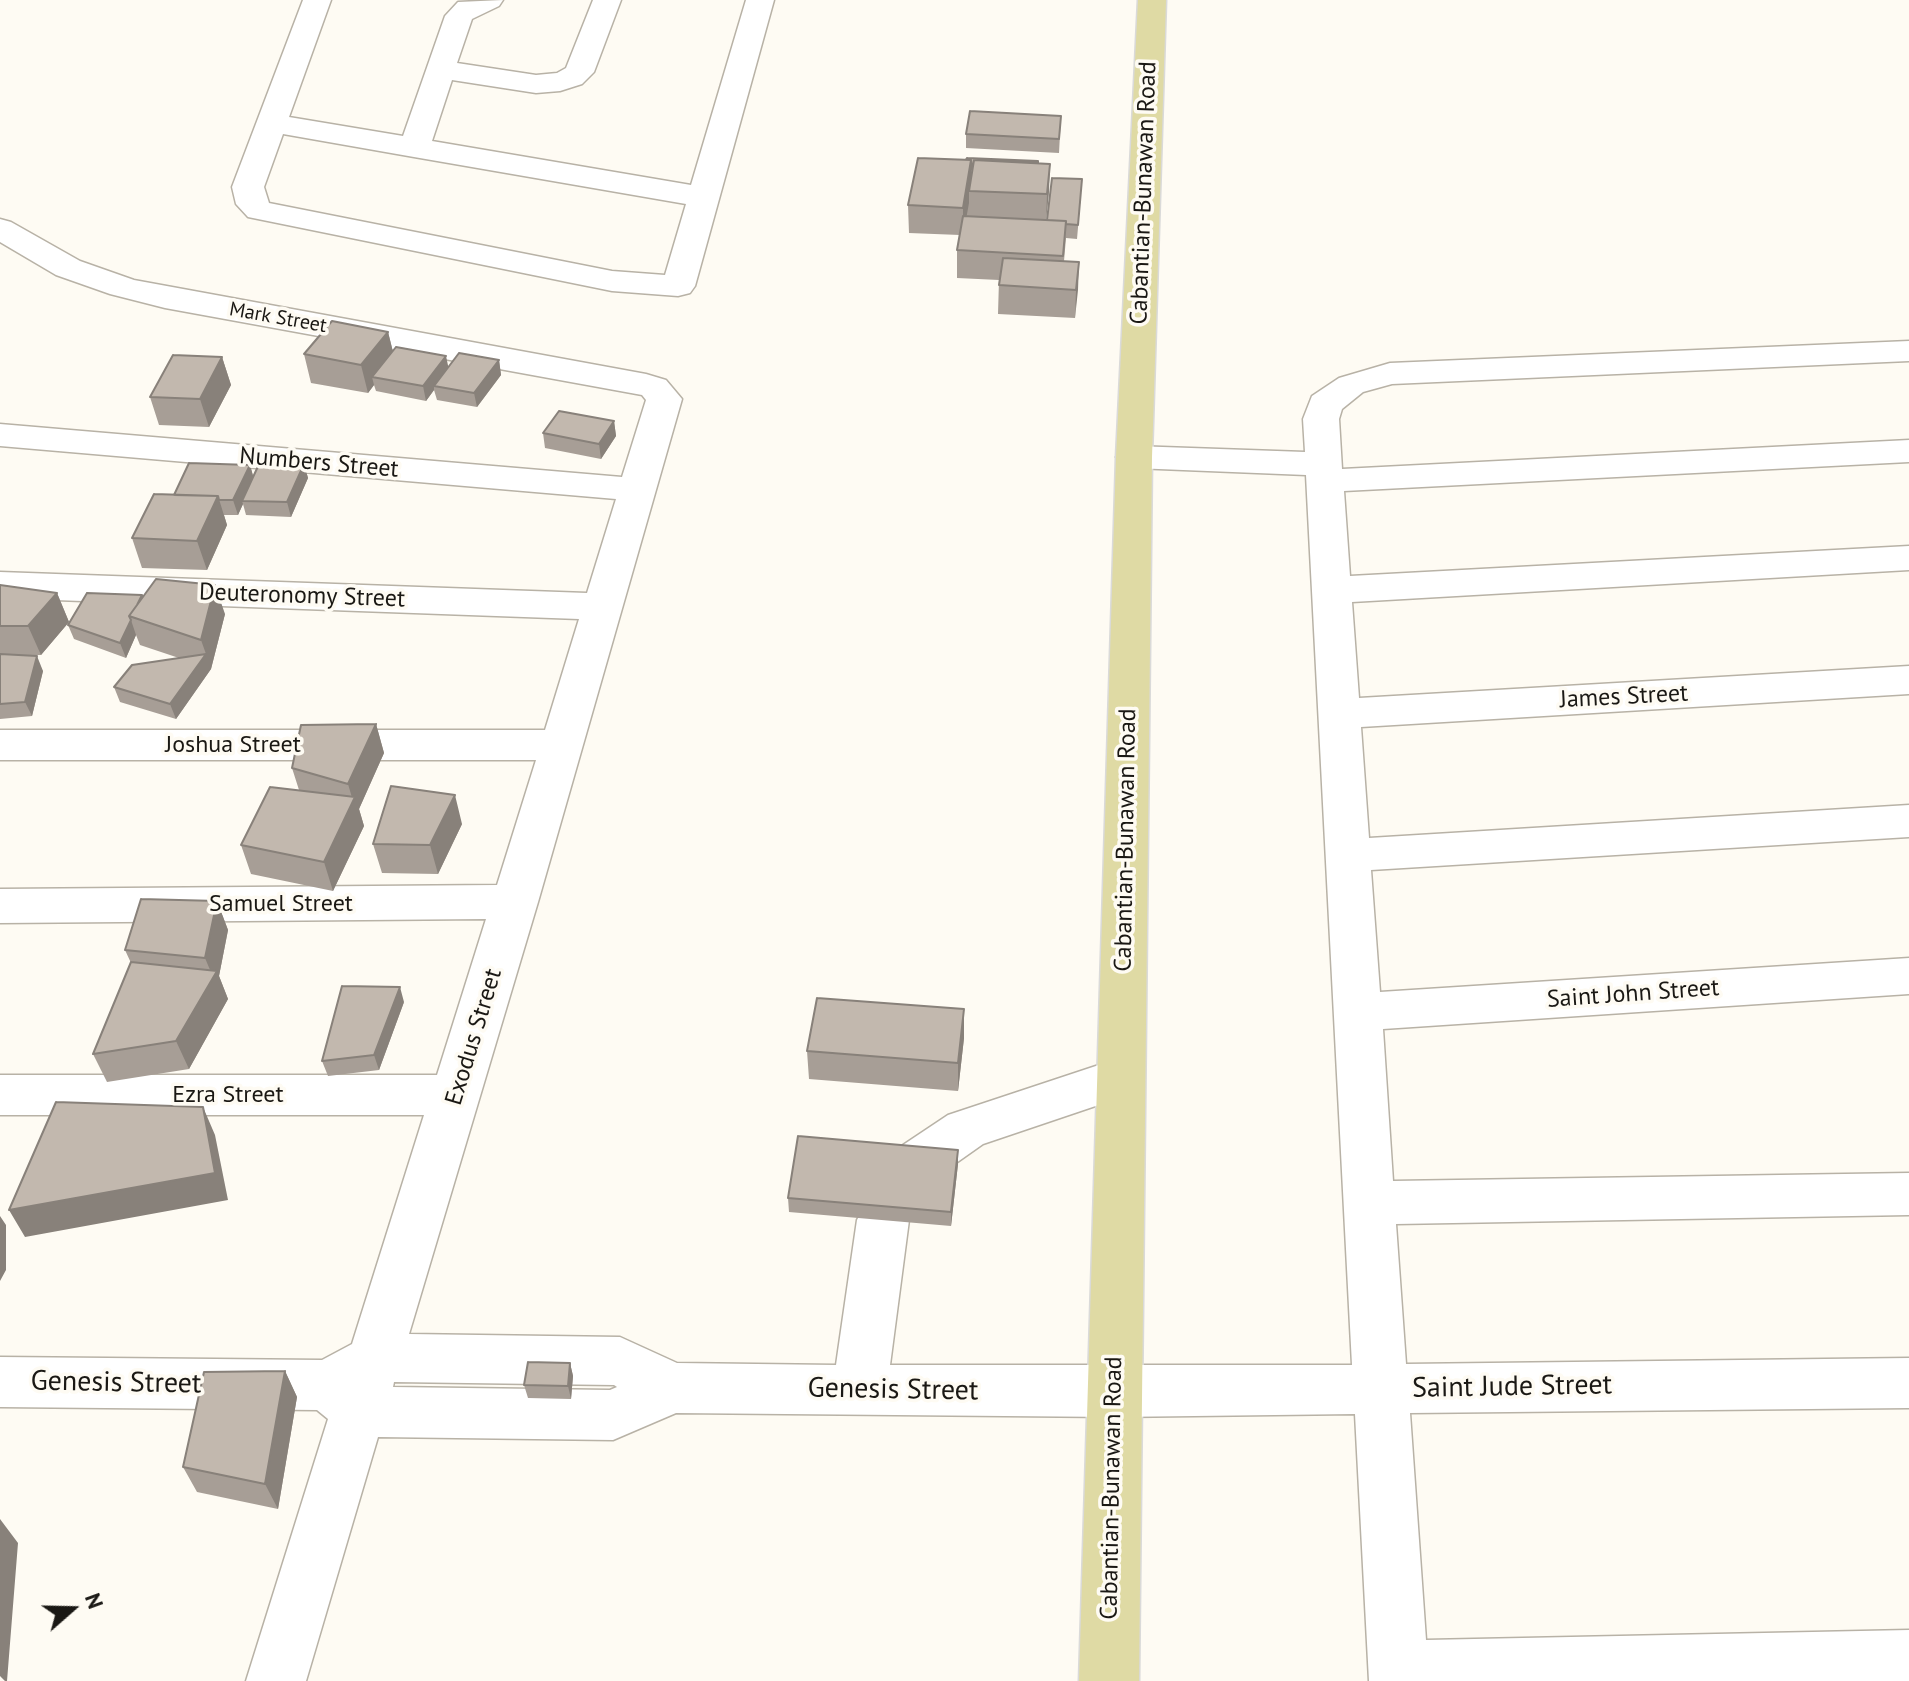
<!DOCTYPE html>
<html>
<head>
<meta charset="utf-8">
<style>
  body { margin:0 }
  #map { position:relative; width:1909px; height:1681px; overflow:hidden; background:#fefbf3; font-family:"PT Sans",sans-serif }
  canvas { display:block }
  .north { position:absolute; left:32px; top:1569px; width:80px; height:80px; -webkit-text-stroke:6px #fefbf3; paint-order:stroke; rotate:70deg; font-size:22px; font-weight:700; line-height:32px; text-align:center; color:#1a1814 }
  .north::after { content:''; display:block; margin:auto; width:28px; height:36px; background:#1a1814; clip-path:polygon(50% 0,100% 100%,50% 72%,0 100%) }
</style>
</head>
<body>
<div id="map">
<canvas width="1909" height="1681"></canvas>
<div class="north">N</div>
</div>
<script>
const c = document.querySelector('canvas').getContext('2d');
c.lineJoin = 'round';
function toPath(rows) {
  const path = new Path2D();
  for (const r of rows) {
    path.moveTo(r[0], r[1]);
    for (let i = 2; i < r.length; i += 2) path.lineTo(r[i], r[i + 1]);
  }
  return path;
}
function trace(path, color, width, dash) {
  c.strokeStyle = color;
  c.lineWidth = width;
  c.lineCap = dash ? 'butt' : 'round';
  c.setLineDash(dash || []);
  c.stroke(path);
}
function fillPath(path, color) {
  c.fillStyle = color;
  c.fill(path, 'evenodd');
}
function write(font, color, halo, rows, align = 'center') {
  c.font = font + ' "PT Sans",sans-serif';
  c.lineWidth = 7;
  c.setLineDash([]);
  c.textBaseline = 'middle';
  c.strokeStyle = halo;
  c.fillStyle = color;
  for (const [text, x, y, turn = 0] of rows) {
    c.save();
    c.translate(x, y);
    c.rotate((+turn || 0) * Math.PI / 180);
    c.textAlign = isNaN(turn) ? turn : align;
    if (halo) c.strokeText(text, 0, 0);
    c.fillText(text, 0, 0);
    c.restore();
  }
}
const minor = toPath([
  [303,0,331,0,289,117,403,136,445,16,458,2,503,0,499,6,472,19,457,63,536,75,557,73,566,68,593,0,621,0,594,72,582,84,560,91,536,93,452,80,432,141,691,185,746,0,774,0,695,286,690,293,678,296,612,291,248,217,236,204,232,187,303,0],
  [283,134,414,157,686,204,665,275,612,271,269,203,264,187,283,134],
  [0,219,11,222,80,261,134,280,646,374,666,380,682,399,538,902,409,1334,620,1337,677,1363,836,1365,857,1220,865,1205,883,1198,901,1205,909,1220,890,1365,1352,1365,1306,475,1134,468,1121,465,1116,457,1121,449,1134,446,1305,452,1303,419,1312,396,1339,378,1390,363,1909,341,1909,361,1392,384,1363,392,1342,409,1339,419,1342,469,1909,440,1909,462,1344,491,1350,576,1909,546,1909,570,1352,602,1359,698,1909,666,1909,694,1361,727,1369,838,1909,805,1909,837,1371,870,1380,992,1909,958,1909,994,1383,1029,1393,1181,1909,1173,1909,1215,1396,1224,1406,1364,1909,1358,1909,1408,1410,1413,1426,1640,1909,1630,1909,1681,1369,1681,1355,1414,1114,1417,676,1413,613,1440,378,1437,306,1681,246,1681,328,1419,317,1410,0,1407,0,1357,322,1360,352,1344,424,1115,0,1115,0,1075,437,1075,486,919,0,923,0,889,497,885,536,760,0,760,0,730,545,730,579,619,0,598,0,572,587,593,616,499,0,446,0,424,622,477,646,400,642,395,165,308,110,294,56,275,0,242,0,219],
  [394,1382,614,1385,617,1387,610,1390,393,1387,394,1382],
  [1120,1058,1137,1064,1144,1078,1137,1092,983,1144,939,1175,921,1181,903,1175,896,1160,903,1145,948,1115,1120,1058]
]);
const major = toPath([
  [1138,0,1166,0,1152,457,1139,1681,1079,1681,1116,457,1138,0]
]);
const wall = toPath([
  [1061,116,1059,153,966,148,966,134],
  [918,158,1038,163,1049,191,1046,220,1081,193,1077,239,1066,238,1064,261,1079,262,1075,318,998,314,999,280,957,278,957,250,960,235,909,233,908,205],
  [388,332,393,352,448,367,499,360,501,375,477,407,437,400,434,390,426,401,376,391,374,385,368,393,311,383,304,354],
  [222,357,231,385,209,427,159,425,150,397],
  [614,421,616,436,601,459,545,448,543,433],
  [304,464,308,478,291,517,246,515,243,504,238,515,224,515,227,525,207,570,142,568,132,538,174,495,250,465,253,476],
  [0,585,57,593,69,622,41,655,18,655,43,671,32,716,0,719],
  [142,595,143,597,225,614,211,669,176,719,120,702,114,687,179,658,140,645,136,635,126,658,74,639,68,625],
  [376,724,384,753,359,809,364,826,333,891,251,874,241,845,299,790,292,768],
  [462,824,438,874,382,873,373,844],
  [217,901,228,930,219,976,228,999,189,1069,107,1082,93,1054,131,963,125,950],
  [404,1002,379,1070,328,1076,322,1061],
  [964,1009,964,1038,958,1091,809,1079,807,1051],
  [958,1150,958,1164,951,1226,789,1212,788,1198],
  [570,1363,573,1376,571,1399,528,1398,524,1385],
  [285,1371,297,1397,278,1509,197,1492,183,1467]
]);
const shadedWall = toPath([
  [971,160,971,188,969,191,969,203,963,236,963,208],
  [1050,164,1049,191,1046,222,1047,194],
  [1079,262,1078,290,1075,318,1076,290],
  [388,332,395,360,372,377,374,385,368,393,361,365],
  [446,356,449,370,434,386,434,390,426,401,423,386],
  [222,357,231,385,209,427,200,399],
  [499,360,501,375,477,407,474,393],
  [614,421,616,436,601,459,599,444],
  [304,464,308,478,291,517,287,502],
  [250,465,254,479,242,501,243,504,238,515,233,500],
  [218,496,227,525,207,570,197,541],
  [215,585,225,614,211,669,176,719,170,704,206,654,201,640],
  [57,593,69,622,41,655,28,626],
  [131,620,136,635,126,658,120,643],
  [37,656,43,671,32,716,25,702],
  [376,724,384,753,359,809,364,826,333,891,324,862,353,801,348,784],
  [455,795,462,824,438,874,430,845],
  [217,901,228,930,219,976,228,999,189,1069,176,1041,213,977,205,958],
  [400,987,404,1002,379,1070,374,1055],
  [964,1009,964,1038,958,1091,958,1063],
  [203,1107,215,1135,228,1200,25,1237,9,1210],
  [958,1150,958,1164,951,1226,951,1212],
  [0,1216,6,1225,6,1270,0,1281],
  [570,1363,573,1376,571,1399,568,1386],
  [285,1371,297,1397,278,1509,265,1484],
  [0,1519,18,1543,7,1681,5,1681,0,1676]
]);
const building = toPath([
  [970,111,1061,116,1059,139,966,134,970,111],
  [918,158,971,160,963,208,908,205,918,158],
  [967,158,1038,161,1038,163,974,160,972,170,971,160,966,160,967,158],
  [974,160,1050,164,1047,194,969,191,974,160],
  [1052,178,1082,179,1078,225,1066,224,1066,221,1047,220,1052,178],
  [963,216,1066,221,1063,256,957,250,963,216],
  [1003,258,1079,262,1076,290,999,285,1003,258],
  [332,321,388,332,361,365,304,354,332,321],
  [396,347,446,356,423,386,372,377,396,347],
  [459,353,499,360,474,393,434,386,459,353],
  [173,355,222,357,200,399,150,397,173,355],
  [559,411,614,421,599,444,543,433,559,411],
  [260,462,304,464,287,502,242,501,260,462],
  [189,463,250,465,233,500,219,500,218,496,174,495,189,463],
  [154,494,218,496,197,541,132,538,154,494],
  [156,579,215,585,201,640,129,616,156,579],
  [0,585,57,593,28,626,0,626,0,585],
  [87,593,142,595,137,605,129,616,131,620,120,643,68,625,87,593],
  [0,654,37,656,25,702,0,704,0,654],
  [206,654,170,704,114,687,132,665,206,654],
  [376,724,348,784,292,768,301,725,376,724],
  [391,786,455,795,430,845,373,844,391,786],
  [270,787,355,797,324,862,241,845,270,787],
  [141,899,217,901,205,958,125,950,141,899],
  [131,962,217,971,176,1041,93,1054,131,962],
  [342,986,400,987,374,1055,322,1061,342,986],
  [817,998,964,1009,958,1063,807,1051,817,998],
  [56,1102,203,1107,215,1173,9,1210,56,1102],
  [798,1136,958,1150,951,1212,788,1198,798,1136],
  [528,1362,570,1363,568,1386,524,1385,528,1362],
  [285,1371,265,1484,183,1467,204,1372,285,1371]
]);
const farStreetnames = [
  ["Mark Street",278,318,10]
];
const streetNames = [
  ["Cabantian-Bunawan Road",1144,193,-88],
  ["Numbers Street",319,463,5],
  ["Deuteronomy Street",302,596,2],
  ["James Street",1624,697,-3],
  ["Joshua Street",233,745],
  ["Cabantian-Bunawan Road",1126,840,-89],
  ["Samuel Street",281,904],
  ["Saint John Street",1633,994,-4],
  ["Exodus Street",474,1037,-73],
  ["Ezra Street",228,1095],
  ["Cabantian-Bunawan Road",1112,1488,-89]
];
const nearStreetnames = [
  ["Genesis Street",116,1383,1],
  ["Saint Jude Street",1512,1387,-1],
  ["Genesis Street",893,1390,1]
];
trace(minor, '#b8b2a6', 3);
trace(major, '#dadad9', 3);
fillPath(minor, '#fff');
fillPath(major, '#dfdaa4');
fillPath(wall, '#a79e96');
fillPath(shadedWall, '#88817a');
fillPath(building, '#c2b8ae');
trace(building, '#88817a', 2);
write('20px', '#1a1814', '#fefbf3', farStreetnames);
write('24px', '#1a1814', '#fefbf3', streetNames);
write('28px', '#1a1814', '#fefbf3', nearStreetnames);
</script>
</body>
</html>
